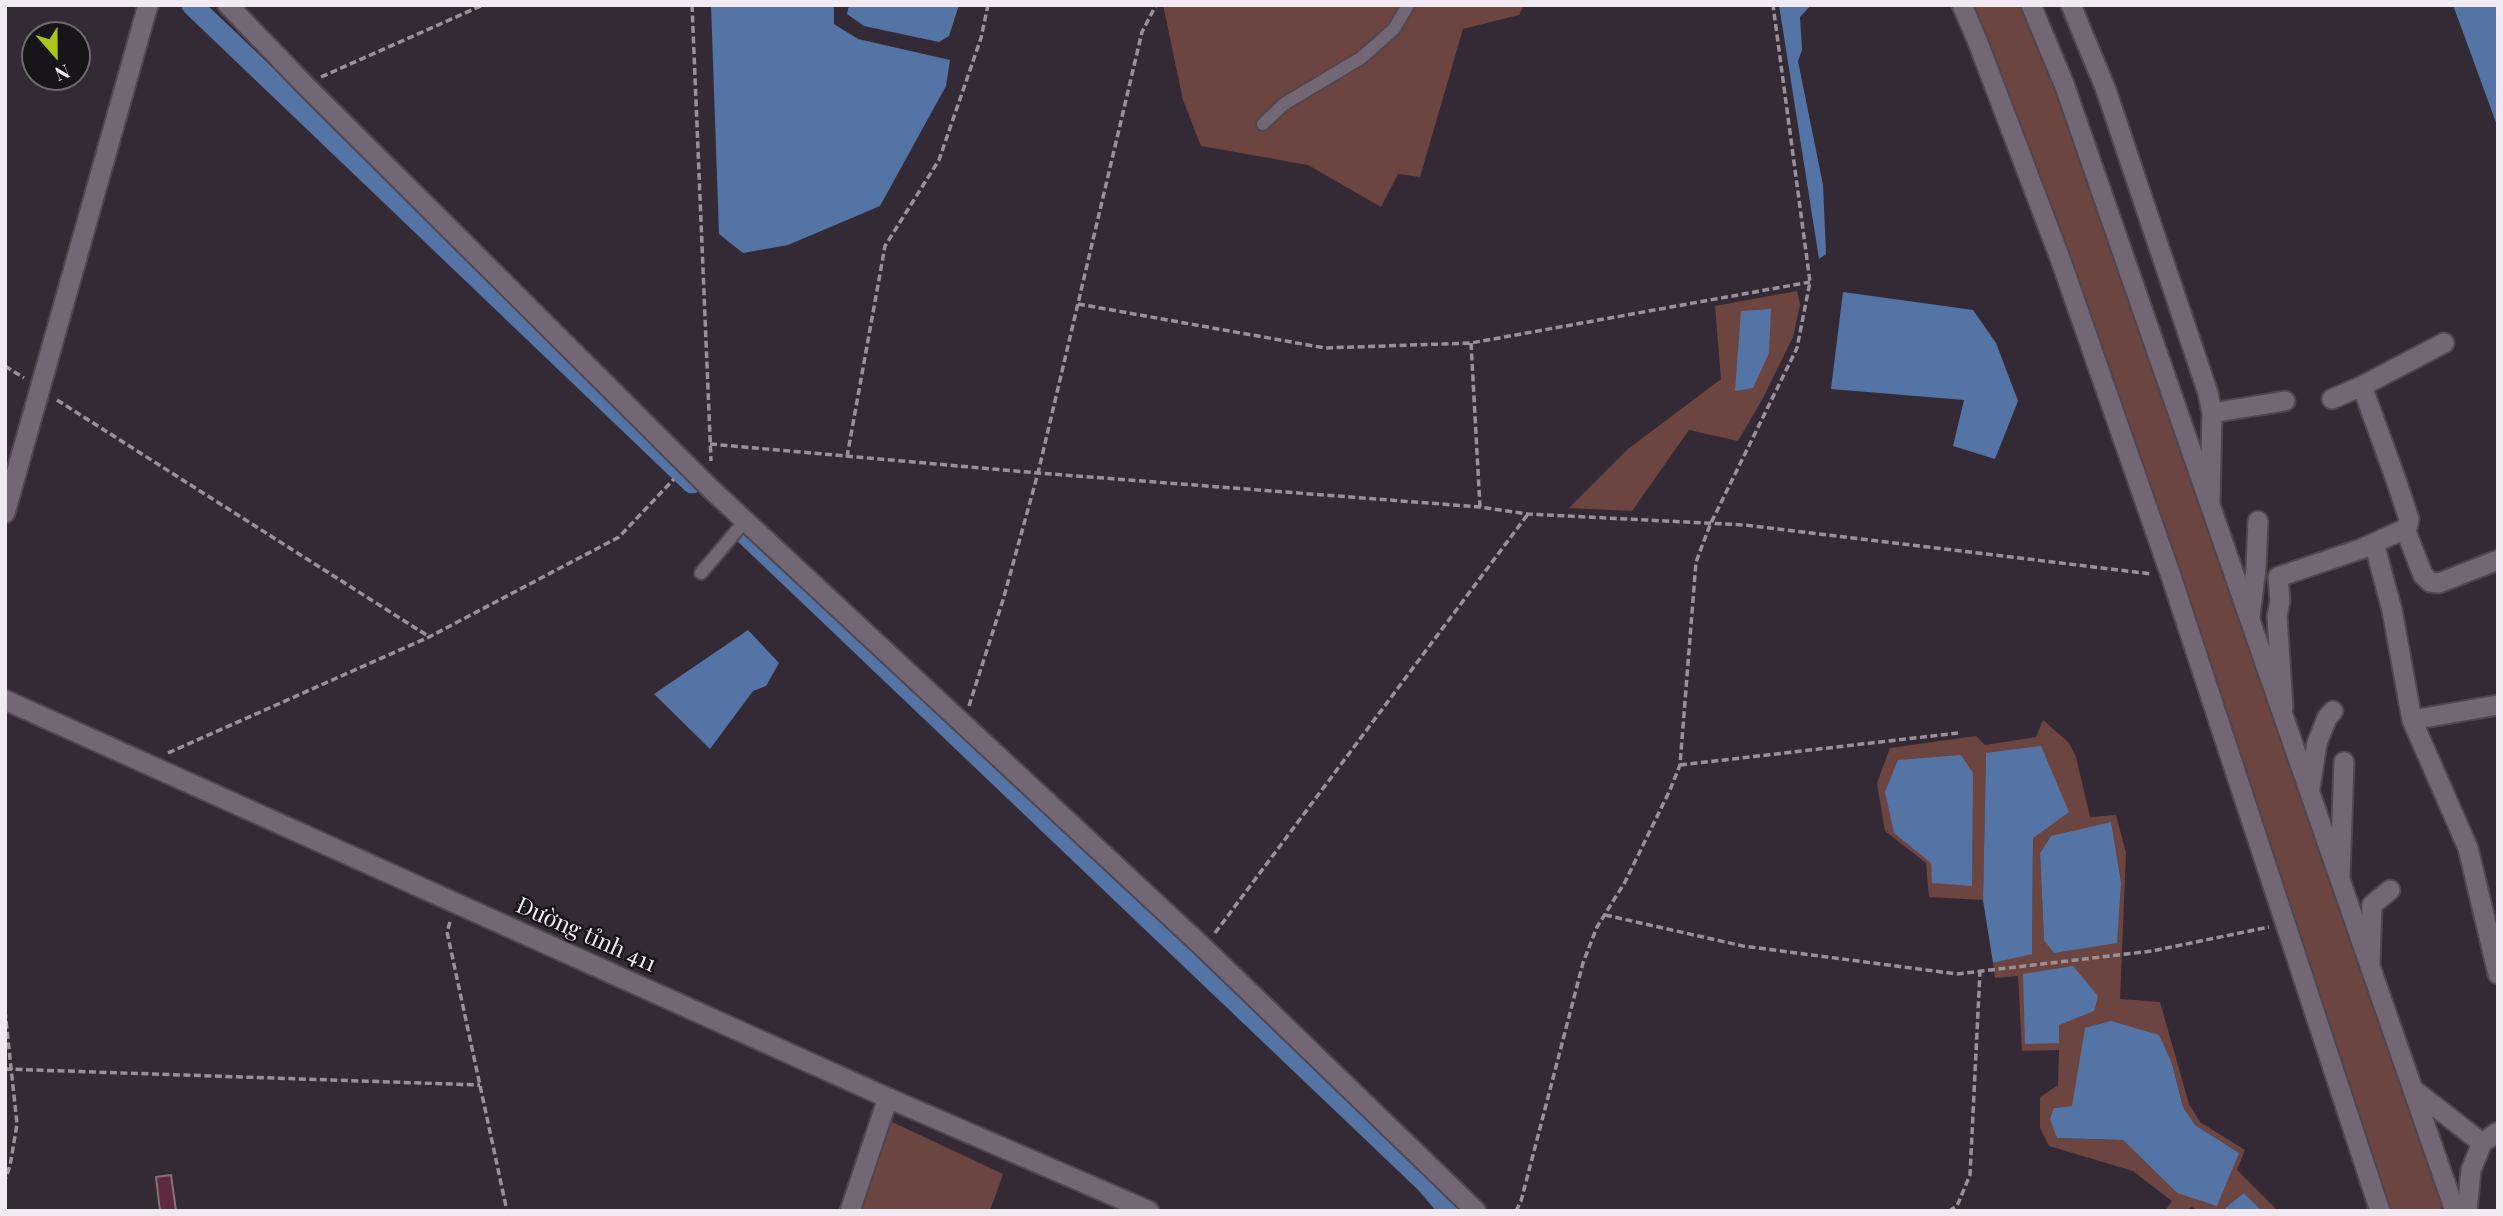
<!DOCTYPE html>
<html>
<head>
<meta charset="utf-8">
<style>
  body { margin:0 }
  #map { position:relative; width:2503px; height:1216px; overflow:hidden; background:#342a36; font-family:"Playfair Display",serif }
  canvas { display:block }
  .frame { position:absolute; inset:0; border:7px solid #f1eaf2; pointer-events:none }
  .north { position:absolute; left:21px; top:21px; width:70px; height:70px; box-sizing:border-box; background:#19141a; border:2px solid #6f6a70; border-radius:50%; rotate:159deg; font-size:19px; font-weight:700; line-height:28px; text-align:center; color:#f1eaf2 }
  .north::after { content:''; display:block; margin:auto; width:24px; height:32px; background:#aac719; clip-path:polygon(50% 0,100% 100%,50% 72%,0 100%) }
</style>
</head>
<body>
<div id="map">
<canvas width="2503" height="1216"></canvas>
<div class="frame"></div>
<div class="north">N</div>
</div>
<script>
const c = document.querySelector('canvas').getContext('2d');
c.lineJoin = 'round';
function fillPath(path, color) {
  c.fillStyle = color;
  c.fill(path, 'evenodd');
}
function toPath(rows) {
  const path = new Path2D();
  for (const r of rows) {
    path.moveTo(r[0], r[1]);
    for (let i = 2; i < r.length; i += 2) path.lineTo(r[i], r[i + 1]);
  }
  return path;
}
function trace(path, color, width, dash) {
  c.strokeStyle = color;
  c.lineWidth = width;
  c.lineCap = dash ? 'butt' : 'round';
  c.setLineDash(dash || []);
  c.stroke(path);
}
function write(font, color, halo, rows, align = 'center') {
  c.font = font + ' "Playfair Display",serif';
  c.lineWidth = 5;
  c.setLineDash([]);
  c.textBaseline = 'middle';
  c.strokeStyle = halo;
  c.fillStyle = color;
  for (const [text, x, y, turn = 0] of rows) {
    c.save();
    c.translate(x, y);
    c.rotate((+turn || 0) * Math.PI / 180);
    c.textAlign = isNaN(turn) ? turn : align;
    if (halo) c.strokeText(text, 0, 0);
    c.fillText(text, 0, 0);
    c.restore();
  }
}
const green = toPath([
  [1163,5,1524,5,1519,15,1463,29,1420,177,1398,174,1381,207,1308,165,1201,146,1183,100],
  [1970,5,2020,5,2080,143,2222,571,2442,1199,2441,1211,2390,1211,2350,1103],
  [1797,291,1800,305,1793,337,1763,398,1738,441,1689,430,1632,511,1569,508,1628,449,1721,379,1715,306],
  [2043,720,2069,743,2076,757,2090,817,2116,815,2126,853,2120,999,2160,1002,2189,1104,2200,1122,2245,1150,2237,1170,2278,1211,2262,1211,2244,1193,2225,1208,2225,1211,2198,1211,2192,1207,2183,1211,2165,1211,2172,1201,2133,1171,2049,1146,2040,1128,2040,1097,2058,1085,2059,1050,2022,1051,2018,976,1995,978,1993,963,2032,953,2033,838,1986,753,1983,900,1929,897,1926,863,1885,831,1877,783,1890,748,1976,736,1985,745,2036,737],
  [2051,836,2044,940,2040,853],
  [1931,863,1972,885,1933,883],
  [2172,1064,2183,1107,2195,1125,2239,1153,2177,1193,2123,1140,2057,1138,2054,1108,2072,1106],
  [890,1121,1003,1174,990,1211,862,1211]
]);
const water = toPath([
  [711,5,834,5,834,24,858,39,950,60,946,86,880,206,788,245,743,253,719,234],
  [849,5,959,5,949,36,939,42,864,26,847,14],
  [1779,5,1811,5,1800,17,1802,50,1798,61,1823,185,1826,254,1819,259],
  [2453,5,2498,5,2498,128],
  [1843,292,1973,310,1996,343,2018,401,1995,459,1953,446,1964,400,1831,389],
  [1771,309,1769,353,1753,388,1735,391,1741,311],
  [748,630,779,663,766,686,753,691,710,749,654,694],
  [2041,746,2069,812,2033,838,2032,954,1993,963,1983,900,1986,753],
  [1961,755,1973,773,1972,886,1932,883,1931,863,1894,833,1885,792,1898,760],
  [2111,822,2121,883,2117,943,2054,953,2044,940,2040,853,2051,836],
  [2073,966,2098,996,2094,1011,2059,1025,2059,1043,2025,1044,2023,974],
  [2111,1021,2159,1035,2172,1064,2183,1107,2195,1125,2239,1153,2217,1206,2177,1193,2123,1140,2057,1138,2050,1119,2054,1108,2072,1106,2085,1028],
  [2244,1193,2262,1211,2225,1211,2225,1208]
]);
const canal = toPath([
  [192,5,692,483],
  [745,534,1426,1183,1450,1211]
]);
const building = toPath([
  [171,1175,176,1211,160,1211,156,1177,171,1175]
]);
const path = toPath([
  [692,5,711,461],
  [321,77,483,5],
  [1078,304,1325,348,1471,343,1810,282],
  [1471,343,1480,507],
  [5,366,24,378],
  [57,400,428,636],
  [710,444,1038,473,1480,507,1528,514,1745,525,2152,574],
  [847,457,885,246,939,160,981,38,988,5],
  [969,706,1003,600,1038,473,1142,32,1156,5],
  [168,753,429,637,619,537,674,479],
  [1680,765,1958,733],
  [1605,915,1743,946,1957,974,2152,951,2269,927],
  [450,922,447,932,507,1211],
  [1215,933,1528,514],
  [5,1011,17,1124,10,1166,5,1180],
  [5,1069,480,1085],
  [1516,1211,1521,1201,1583,963,1597,927,1625,882,1670,790,1680,765,1696,562,1710,525,1797,348,1810,282,1773,5],
  [1949,1211,1957,1206,1970,1175,1980,971]
]);
const service = toPath([
  [1263,124,1284,104,1361,58,1394,29,1408,5],
  [701,573,745,521]
]);
const minor = toPath([
  [1962,5,1977,40,2060,258,2171,576,2380,1211],
  [2071,5,2106,90,2208,393,2212,413,2210,502],
  [2332,399,2362,386,2444,343],
  [2212,413,2285,401],
  [5,513,148,5],
  [2405,529,2423,575,2430,582,2439,583,2498,560],
  [2374,543,2392,610,2412,720],
  [2250,616,2256,568,2258,521],
  [2498,705,2412,720,2468,848,2498,974],
  [2283,707,2277,616,2280,601,2278,577,2361,549,2405,529,2408,525,2409,519,2396,480,2362,386],
  [2310,788,2317,743,2327,718,2333,711],
  [2340,876,2344,762],
  [2370,963,2372,905,2390,890],
  [2414,1090,2482,1143],
  [850,1211,888,1098],
  [2467,1211,2471,1170,2482,1143,2498,1132]
]);
const secondary = toPath([
  [228,5,304,84,712,490,1204,948,1476,1211],
  [2031,5,2064,84,2455,1211],
  [5,700,888,1098,1149,1211]
]);
const streetNames = [
  ["Đường tỉnh 411",586,935,24]
];
fillPath(green, '#6c4440');
fillPath(water, '#5574a6');
trace(canal, '#5574a6', 21);
fillPath(building, '#602942');
trace(building, '#857279', 2);
trace(service, '#4f4650', 16);
trace(minor, '#4f4650', 23);
trace(secondary, '#4f4650', 23);
trace(path, '#99909a', 3.5, [7, 3.5]);
trace(service, '#746775', 12);
trace(minor, '#746775', 19);
trace(secondary, '#746775', 19);
write('23px', '#f1eaf2', '#19141a', streetNames);
</script>
</body>
</html>
